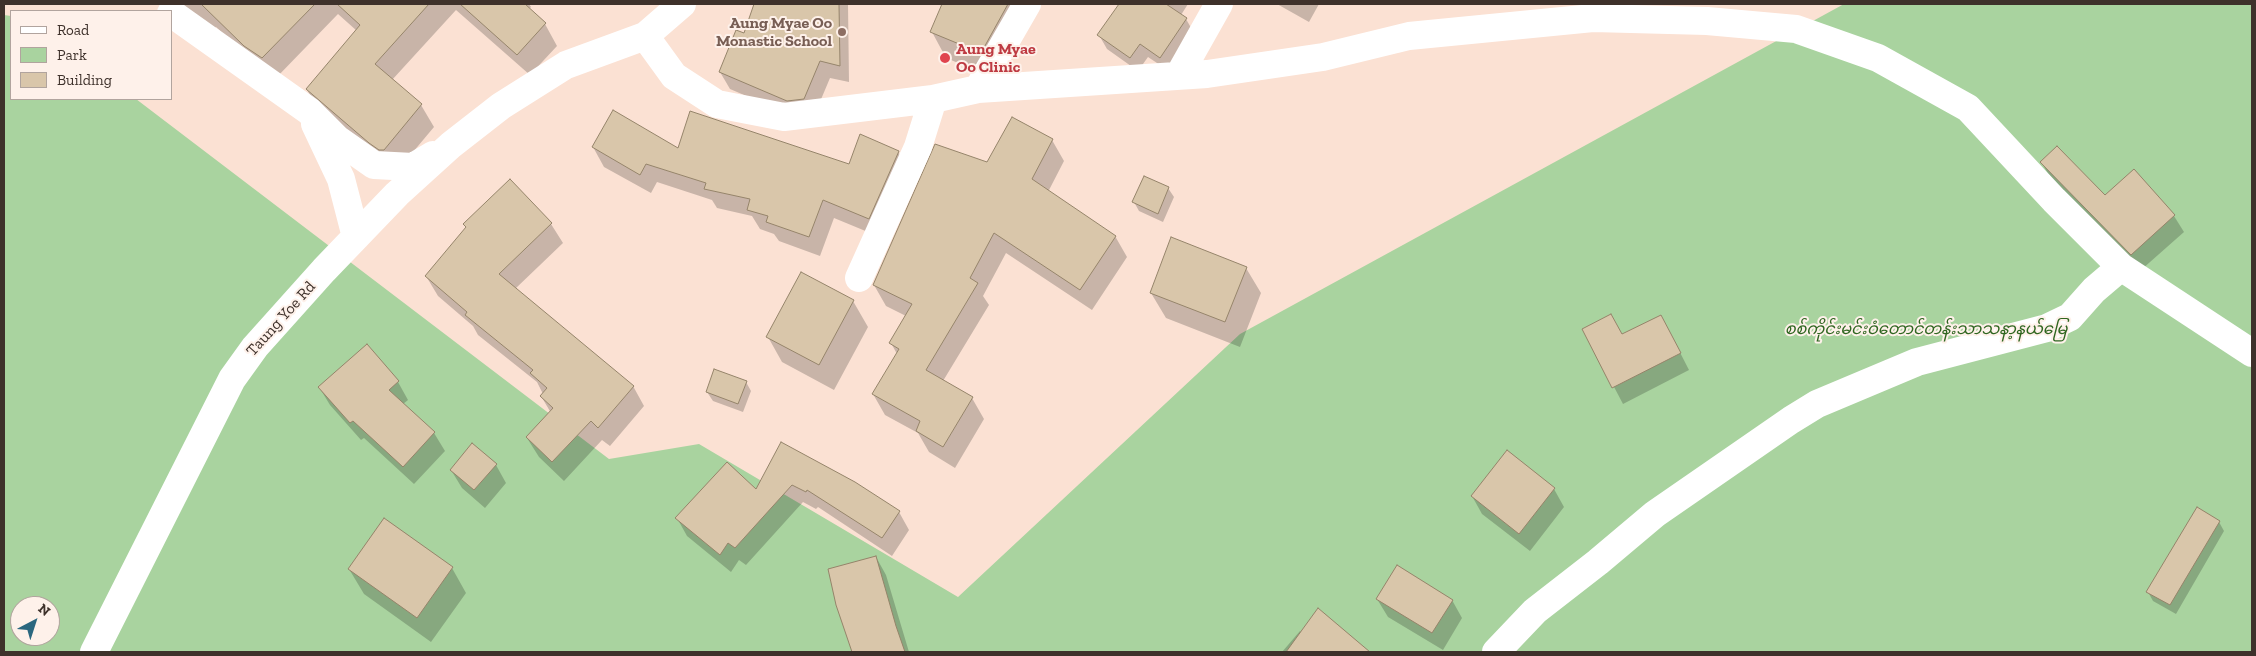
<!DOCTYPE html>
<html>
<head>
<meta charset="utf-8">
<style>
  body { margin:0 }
  #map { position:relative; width:2256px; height:656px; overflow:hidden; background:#fbe1d3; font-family:"Zilla Slab",serif }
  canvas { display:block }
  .frame { position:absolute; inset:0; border:5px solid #3e312b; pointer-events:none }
  .legend { position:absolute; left:10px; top:10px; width:162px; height:90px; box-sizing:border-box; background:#fef1ea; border:1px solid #b1a49e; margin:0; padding:6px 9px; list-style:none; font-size:15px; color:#3e312b }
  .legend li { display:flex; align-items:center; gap:10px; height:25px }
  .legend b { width:25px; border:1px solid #b1a49e }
  .north { position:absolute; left:10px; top:596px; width:50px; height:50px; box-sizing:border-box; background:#fef1ea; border:1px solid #b1a49e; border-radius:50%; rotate:40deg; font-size:14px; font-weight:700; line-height:20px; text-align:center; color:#3e312b }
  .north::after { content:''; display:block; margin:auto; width:18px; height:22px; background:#2b677f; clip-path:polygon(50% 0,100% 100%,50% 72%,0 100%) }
</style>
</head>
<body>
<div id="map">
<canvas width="2256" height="656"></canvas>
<div class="frame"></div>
<ul class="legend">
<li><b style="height:6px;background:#fff"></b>Road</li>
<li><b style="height:14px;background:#a9d39f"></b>Park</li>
<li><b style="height:14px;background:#d9c6aa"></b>Building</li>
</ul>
<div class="north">N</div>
</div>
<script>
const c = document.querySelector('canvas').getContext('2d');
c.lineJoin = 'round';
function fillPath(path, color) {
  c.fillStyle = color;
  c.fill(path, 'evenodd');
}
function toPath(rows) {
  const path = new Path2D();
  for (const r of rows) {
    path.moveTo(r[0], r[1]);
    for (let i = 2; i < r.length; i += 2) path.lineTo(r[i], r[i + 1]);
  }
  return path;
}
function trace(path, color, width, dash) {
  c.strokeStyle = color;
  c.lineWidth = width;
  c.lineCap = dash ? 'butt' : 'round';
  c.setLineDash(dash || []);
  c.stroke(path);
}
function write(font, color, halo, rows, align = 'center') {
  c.font = font + ' "Zilla Slab","Noto Sans Myanmar",serif';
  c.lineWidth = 4;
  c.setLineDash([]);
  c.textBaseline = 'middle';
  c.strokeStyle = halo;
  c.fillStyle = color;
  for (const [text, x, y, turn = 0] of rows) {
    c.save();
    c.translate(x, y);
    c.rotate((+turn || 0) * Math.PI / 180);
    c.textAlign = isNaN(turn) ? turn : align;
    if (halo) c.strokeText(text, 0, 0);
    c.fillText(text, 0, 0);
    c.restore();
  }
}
const green = toPath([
  [1844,4,2252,4,2252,652,4,652,4,15,11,16,11,99,136,99,609,459,699,444,958,597,1240,334],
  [20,606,50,606,50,636,20,636]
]);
const shadow = toPath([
  [173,4,529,4,531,7,529,9,545,24,557,46,530,75,456,10,392,80,421,105,434,127,397,171,320,111,307,90,357,31,338,14,275,79,258,67,216,27,211,33],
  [755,4,848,4,849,82,830,78,814,116,798,118,730,89,720,72,745,35],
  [944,4,1033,4,995,78,946,58,932,32],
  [1121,4,1188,4,1181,15,1186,19,1194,33,1169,71,1148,57,1138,71,1107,49,1099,35],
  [1277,4,1319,4,1309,22],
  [1052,140,1064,161,1048,192,1115,236,1127,257,1092,310,1006,253,983,296,989,305,943,381,972,398,984,419,955,468,929,452,918,433,885,415,873,394,897,354,891,343,906,316,886,306,874,285,987,163],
  [593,147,679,150,850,166,898,152,909,171,880,237,834,218,820,256,779,241,774,234,760,229,752,216,717,208,712,200,657,182,651,193,604,167],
  [2042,163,2105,197,2174,216,2184,232,2141,270,2051,179],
  [1168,188,1174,197,1163,222,1139,211,1134,202],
  [551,224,563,243,515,289,633,386,644,406,610,446,602,440,564,481,539,457,527,438,551,413,541,396,543,394,537,382,478,335,473,326,438,296,426,276],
  [1246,268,1261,293,1240,347,1166,318,1151,293],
  [853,301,868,327,834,390,782,362,768,337],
  [1584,330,1622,336,1670,333,1689,370,1623,404],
  [398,382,408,400,403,404,434,433,445,451,414,484,364,438,361,440,330,405,319,387],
  [746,382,751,391,743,412,713,401,707,392],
  [782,444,899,512,909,530,892,556,818,507,816,509,803,502,746,565,739,560,731,572,687,536,677,518,757,491],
  [496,465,506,483,485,508,462,488,451,470],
  [1554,489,1564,507,1530,551,1482,514,1472,496],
  [2219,522,2224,531,2176,614,2153,601,2148,592],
  [876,557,886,575,909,652,854,652,837,605],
  [452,568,466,593,431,642,364,594,349,569],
  [1377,599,1452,600,1462,618,1443,650,1388,617],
  [1318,610,1368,652,1282,652,1300,631,1302,633]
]);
const building = toPath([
  [201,4,315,4,262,58,244,46,201,4],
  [337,4,429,4,375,64,422,104,384,150,379,150,369,143,306,89,360,25,337,4],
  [460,4,525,4,546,23,517,55,460,4],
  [754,4,839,4,840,66,820,61,804,99,787,101,719,72,736,30,744,33,754,4],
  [942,4,1008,4,981,53,930,32,942,4],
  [1119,4,1166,4,1187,18,1160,58,1140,44,1130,58,1097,35,1119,4],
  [613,110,678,148,690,111,849,164,860,134,899,151,869,219,823,200,809,237,766,222,768,216,747,210,750,199,704,189,706,183,646,164,640,175,592,147,613,110],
  [1012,117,1053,139,1032,179,1116,236,1080,290,994,233,970,278,978,283,926,370,973,397,943,447,916,431,920,421,872,394,899,349,889,343,912,304,873,285,935,144,987,162,1012,117],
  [2057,146,2105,195,2134,169,2175,215,2131,255,2040,162,2057,146],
  [1144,176,1169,187,1158,214,1132,202,1144,176],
  [510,179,552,223,499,274,634,386,598,428,591,421,552,462,526,437,553,408,540,396,547,388,530,373,533,370,465,315,467,312,425,276,466,227,463,224,510,179],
  [1171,237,1247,267,1225,322,1150,293,1171,237],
  [801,272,854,300,819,365,766,337,801,272],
  [1611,314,1622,334,1661,315,1681,353,1612,388,1582,329,1611,314],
  [367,344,399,381,389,390,435,432,403,467,353,421,350,423,318,387,367,344],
  [714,369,747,381,738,404,706,392,714,369],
  [781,442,855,482,900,511,882,538,807,490,806,492,792,485,735,548,728,543,720,555,675,518,727,462,756,489,781,442],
  [472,443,497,464,474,490,450,470,472,443],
  [1507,450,1555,488,1519,534,1471,496,1507,450],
  [2197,507,2220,521,2170,605,2146,592,2197,507],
  [384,518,453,567,417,618,348,569,384,518],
  [876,556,896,626,905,652,852,652,836,605,828,569,876,556],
  [1397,565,1453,600,1432,633,1376,599,1397,565],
  [1318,608,1370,652,1286,652,1318,608]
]);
const street = toPath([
  [171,13,309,111,337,139,374,165,413,167,433,155],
  [645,36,674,76,717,104,784,117,933,99,978,89,1207,74,1323,57,1409,36,1593,18,1707,21,1796,29,1878,58,1968,108,2054,200,2121,267,2252,353],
  [1179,75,1219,4],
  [978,89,1027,4],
  [315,124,341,179,356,237],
  [859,278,918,147,933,99],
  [94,652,232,379,255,347,324,270,397,194,451,145,501,106,566,65,645,36,682,4],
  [1496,652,1535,611,1598,562,1655,514,1791,420,1817,404,1917,362,2047,328,2070,317,2094,290,2121,267]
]);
const markers = [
  [842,32,5,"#8d6e63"],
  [945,58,6,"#e0444e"]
];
const educationNames = [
  ["Aung Myae Oo",832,23],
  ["Monastic School",832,41]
];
const healthNames = [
  ["Aung Myae",956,49],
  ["Oo Clinic",956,67]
];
const streetNames = [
  ["Taung Yoe Rd",281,319,-48]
];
const parkNames = [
  ["စစ်ကိုင်းမင်းဝံတောင်တန်းသာသနာ့နယ်မြေ",1926,329]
];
fillPath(green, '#a9d39f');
fillPath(shadow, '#0003');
fillPath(building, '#d9c6aa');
trace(building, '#95846a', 1);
trace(street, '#fff', 28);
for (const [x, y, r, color] of markers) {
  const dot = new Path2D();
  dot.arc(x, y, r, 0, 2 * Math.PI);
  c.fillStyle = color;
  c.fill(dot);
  trace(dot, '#fef1ea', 2);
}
write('bold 16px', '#785e54', '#fef1ea', educationNames, 'right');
write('bold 16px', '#be3a42', '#fef1ea', healthNames, 'left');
write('16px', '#3e312b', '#fef1ea', streetNames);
write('italic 16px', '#2f6620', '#fef1ea', parkNames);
</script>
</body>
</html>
